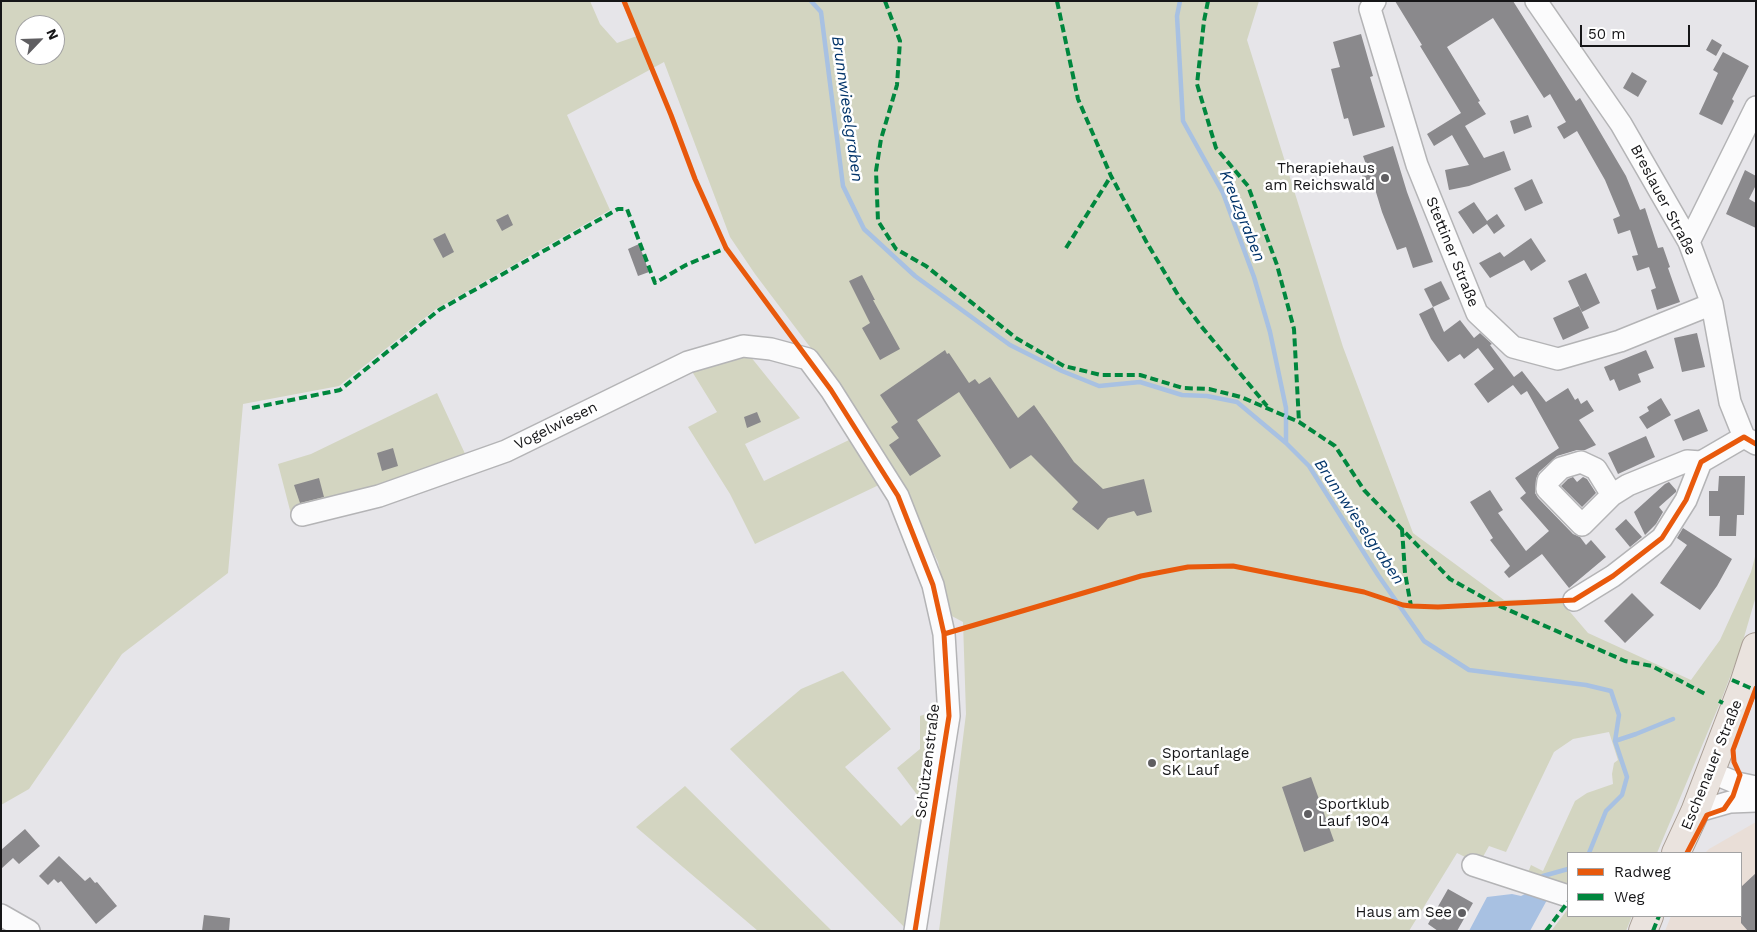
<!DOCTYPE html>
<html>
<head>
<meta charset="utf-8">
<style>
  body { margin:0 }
  #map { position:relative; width:1757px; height:932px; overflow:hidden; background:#e6e5e9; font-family:"Work Sans",sans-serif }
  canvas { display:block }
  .frame { position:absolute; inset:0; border:2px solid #161618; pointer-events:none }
  .legend { position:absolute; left:1567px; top:852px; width:175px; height:65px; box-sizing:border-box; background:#fff; border:1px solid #a2a2a3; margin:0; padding:6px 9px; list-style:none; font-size:15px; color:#161618 }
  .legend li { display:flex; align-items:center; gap:10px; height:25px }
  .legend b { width:25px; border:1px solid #a2a2a3 }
  .north { position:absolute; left:15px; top:15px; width:50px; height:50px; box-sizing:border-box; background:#fff; border:1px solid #a2a2a3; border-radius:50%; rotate:66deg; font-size:14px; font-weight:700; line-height:20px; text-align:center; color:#161618 }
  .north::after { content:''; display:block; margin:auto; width:18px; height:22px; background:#5f5e61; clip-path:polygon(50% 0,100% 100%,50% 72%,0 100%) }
  .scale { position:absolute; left:1580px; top:25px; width:110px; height:22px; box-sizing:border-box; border:2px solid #161618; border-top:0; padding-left:6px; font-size:15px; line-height:18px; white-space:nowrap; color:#161618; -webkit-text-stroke:4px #fff; paint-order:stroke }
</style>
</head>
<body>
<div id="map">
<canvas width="1757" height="932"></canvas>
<div class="frame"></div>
<ul class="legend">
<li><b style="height:6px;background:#e8590c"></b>Radweg</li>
<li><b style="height:6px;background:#00873e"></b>Weg</li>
</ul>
<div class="north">N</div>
<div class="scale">50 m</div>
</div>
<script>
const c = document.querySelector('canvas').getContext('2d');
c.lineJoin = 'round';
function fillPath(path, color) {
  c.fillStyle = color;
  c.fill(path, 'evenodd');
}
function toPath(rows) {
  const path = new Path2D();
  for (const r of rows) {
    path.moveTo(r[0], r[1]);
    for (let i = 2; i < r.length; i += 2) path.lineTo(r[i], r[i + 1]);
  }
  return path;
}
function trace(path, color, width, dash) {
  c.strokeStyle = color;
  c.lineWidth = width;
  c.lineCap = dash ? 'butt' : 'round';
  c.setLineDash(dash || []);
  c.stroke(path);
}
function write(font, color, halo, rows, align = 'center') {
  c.font = font + ' "Work Sans",sans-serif';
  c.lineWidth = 5;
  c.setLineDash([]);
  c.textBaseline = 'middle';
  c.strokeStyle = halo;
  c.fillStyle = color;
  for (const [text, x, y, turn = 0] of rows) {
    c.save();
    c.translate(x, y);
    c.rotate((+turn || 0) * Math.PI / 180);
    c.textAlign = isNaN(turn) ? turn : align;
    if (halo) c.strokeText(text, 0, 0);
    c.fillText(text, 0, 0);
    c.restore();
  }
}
const education = toPath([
  [1756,822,1756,931,1665,931,1671,916,1741,916,1741,853,1705,853,1709,849]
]);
const green = toPath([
  [1,1,590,1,600,24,617,43,637,36,621,1,1259,1,1247,40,1343,347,1413,533,1504,600,1559,599,1588,633,1691,680,1720,640,1751,572,1756,553,1756,596,1740,651,1722,698,1657,853,1568,853,1568,889,1527,875,1531,865,1543,871,1575,801,1587,793,1613,784,1612,774,1614,763,1618,760,1609,732,1573,739,1554,752,1506,852,1489,846,1479,864,1457,853,1409,931,939,931,966,714,963,622,950,615,938,562,922,530,847,396,755,274,730,237,664,62,567,115,610,210,436,309,339,386,243,404,228,573,122,654,29,789,1,805],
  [25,25,55,25,55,55,25,55],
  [746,351,800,418,745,444,764,481,849,440,881,484,755,544,730,494,688,427,717,412,688,365],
  [437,393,467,458,379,492,291,514,278,464,311,454],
  [843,671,891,729,845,767,901,826,924,804,897,768,920,749,920,716,941,709,908,931,730,749,801,689],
  [685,786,832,931,758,931,636,827],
  [1568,909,1568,916,1632,916,1626,931,1551,931]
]);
const water = toPath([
  [1512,894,1521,896,1525,894,1547,900,1530,931,1469,931,1487,897]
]);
const stream = toPath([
  [811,1,821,12,843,186,864,229,915,276,1010,345,1062,371,1099,386,1140,382,1182,395,1207,396,1237,402,1286,443,1309,466,1378,575,1424,641,1469,670,1586,685,1611,691,1619,715,1615,741],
  [1180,1,1177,16,1183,121,1223,193,1254,277,1270,332,1286,408,1286,443],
  [1589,853,1606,811,1622,795,1627,777,1615,741,1636,734,1673,719],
  [1540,880,1543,876,1568,869]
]);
const building = toPath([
  [1395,1,1513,1,1576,101,1580,98,1626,176,1640,210,1645,208,1658,248,1663,247,1670,267,1668,268,1680,302,1657,310,1651,290,1656,288,1649,267,1637,271,1632,256,1638,255,1630,230,1618,234,1613,219,1620,216,1605,180,1577,131,1564,139,1557,127,1566,122,1550,94,1544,98,1493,18,1447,47,1480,101,1478,102,1486,114,1465,126,1484,158,1504,151,1511,170,1469,186,1449,190,1445,170,1469,165,1452,135,1434,146,1427,134,1461,113,1420,46,1422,45],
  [1361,34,1373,76,1370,77,1385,127,1353,136,1348,118,1344,119,1331,69,1340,67,1333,42],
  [1712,39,1722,45,1716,56,1706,50],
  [1723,52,1749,66,1732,99,1734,101,1722,125,1699,114,1718,73,1713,70],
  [1632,72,1647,81,1638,97,1623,88],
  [1528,115,1532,127,1514,134,1510,121],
  [1393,146,1407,192,1433,262,1413,268,1406,247,1397,250,1382,212,1372,179,1364,182,1360,169,1367,167,1363,156],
  [1745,170,1756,176,1756,185,1749,199,1756,203,1756,228,1726,214],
  [1532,179,1543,203,1525,211,1514,188],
  [1474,202,1487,221,1497,214,1505,226,1494,234,1487,224,1473,234,1458,212],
  [508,214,513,225,502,231,496,220],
  [445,233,454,252,443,258,433,239],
  [1531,238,1546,261,1531,271,1524,260,1490,278,1479,263,1500,252,1504,257],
  [639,244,649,272,638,276,628,249],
  [1586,273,1600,303,1582,312,1568,281],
  [862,275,875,300,873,300,900,349,880,360,862,328,870,323,849,281],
  [1441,281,1450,299,1433,307,1424,289],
  [1579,306,1589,328,1563,340,1553,318],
  [1433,307,1444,332,1460,320,1474,338,1480,333,1492,344,1490,345,1514,377,1522,371,1546,402,1568,388,1575,400,1578,398,1581,404,1587,400,1594,411,1579,420,1596,445,1585,450,1577,450,1557,456,1539,472,1536,479,1535,493,1538,498,1573,534,1580,537,1586,545,1591,540,1606,557,1569,588,1542,554,1509,578,1504,572,1510,566,1490,540,1493,538,1470,502,1490,490,1503,510,1498,513,1526,551,1549,531,1520,498,1526,493,1515,478,1559,448,1527,391,1521,395,1513,385,1488,403,1474,384,1494,369,1478,348,1464,359,1460,354,1448,362,1431,339,1419,314],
  [1697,333,1705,367,1682,372,1674,338],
  [945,350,947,354,949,353,969,383,975,379,979,384,990,377,1018,418,1034,405,1074,462,1103,489,1144,479,1152,512,1137,516,1134,511,1108,518,1098,530,1072,509,1078,502,1031,455,1010,469,959,392,917,420,941,456,910,476,889,445,899,438,891,427,898,422,880,395],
  [1646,350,1654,368,1638,374,1641,382,1619,391,1614,379,1610,381,1604,367],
  [1661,398,1671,415,1647,429,1639,417,1649,411,1647,407],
  [1699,409,1708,431,1683,441,1674,420],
  [757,412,761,422,747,428,744,417],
  [1646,436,1655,457,1618,474,1608,453],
  [393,448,398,466,382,471,377,453],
  [1719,476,1745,476,1744,515,1737,515,1736,536,1719,536,1720,516,1709,516,1709,491,1718,491],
  [1573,477,1577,482,1583,477,1587,479,1596,493,1582,507,1561,486,1568,479],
  [319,478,324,497,300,503,294,485],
  [1669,482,1676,490,1676,492,1659,507,1663,512,1656,524,1645,535,1634,512,1665,484],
  [1626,519,1642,537,1630,547,1615,529],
  [1683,528,1732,559,1717,586,1700,610,1660,583,1687,545,1677,538],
  [1632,593,1654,615,1625,643,1604,621],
  [1311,777,1334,841,1304,852,1282,787],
  [25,829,40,846,19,864,13,858,1,869,1,850],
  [59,856,85,881,90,877,95,883,97,882,117,906,96,924,61,881,58,883,54,879,48,885,39,876],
  [1756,873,1756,931,1748,931,1741,923,1741,887],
  [1448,889,1473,903,1457,931,1438,931,1428,924],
  [204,915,230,918,229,931,202,931]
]);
const minor = toPath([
  [1375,1,1370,9,1417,165,1477,313,1513,347,1558,359,1620,341,1712,304],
  [1536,1,1621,124,1689,242,1712,304,1730,402,1744,437,1756,444],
  [1689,242,1756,107],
  [1612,495,1596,469,1581,462,1561,468,1548,481,1547,489,1582,525,1612,495,1628,485,1687,461,1701,462],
  [302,515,379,496,506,451,688,362,743,346,771,349,808,359,831,390,898,496,933,585,944,634,949,716,915,931],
  [1574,600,1613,576,1662,538,1686,500,1701,462,1744,437],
  [1710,772,1737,783,1756,787],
  [1695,812,1730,802,1756,801],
  [1473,865,1568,896],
  [1,915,29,931]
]);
const major = toPath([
  [1676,853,1695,812,1744,684,1756,647],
  [1643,931,1649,916]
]);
const quiet = toPath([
  [885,1,900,41,897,85,881,139,876,171,878,221,896,249,926,266,1016,338,1064,366,1101,375,1140,375,1183,388,1209,389,1241,397,1299,422,1335,446,1364,490,1450,579,1495,604,1625,661,1652,666,1707,695],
  [1057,1,1078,99,1111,176,1147,243,1178,295,1201,326,1267,406],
  [1208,1,1204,21,1197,84,1216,148,1248,186,1277,265,1294,329,1299,422],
  [1066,248,1111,176],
  [252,408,340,390,439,310,618,209,627,209,655,283,686,265,726,248],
  [1402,529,1405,573,1411,606],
  [1732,680,1755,690],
  [1719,701,1723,703],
  [1546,931,1568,902],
  [1653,931,1659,916]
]);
const cycleway = toPath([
  [624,1,671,115,695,179,726,248,831,390,898,496,933,585,944,634,949,716,915,931],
  [944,634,1141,576,1188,567,1233,566,1364,592,1403,605,1411,606,1438,607,1574,600,1613,576,1662,538,1686,500,1701,462,1744,437,1756,444],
  [1687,853,1707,815,1724,809,1733,796,1740,775,1734,762,1733,750,1756,688]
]);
const markers = [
  [1385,178,5,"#5f5e61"],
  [1152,763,5,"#5f5e61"],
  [1308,814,5,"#5f5e61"],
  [1462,913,5,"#5f5e61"]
];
const poiNames = [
  ["Therapiehaus",1375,169],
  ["am Reichswald",1375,186],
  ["Sportanlage",1162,754,"left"],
  ["SK Lauf",1162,771,"left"],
  ["Sportklub",1318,805,"left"],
  ["Lauf 1904",1318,822,"left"],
  ["Haus am See",1452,913]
];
const streetNames = [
  ["Breslauer Straße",1663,200,62],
  ["Stettiner Straße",1452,252,68],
  ["Vogelwiesen",556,426,-26],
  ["Schützenstraße",928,761,-83],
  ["Eschenauer Straße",1712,765,-68]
];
const waterNames = [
  ["Brunnwieselgraben",847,109,82],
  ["Kreuzgraben",1242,216,68],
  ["Brunnwieselgraben",1359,522,56]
];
fillPath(education, '#e9ded7');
fillPath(green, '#d3d5c1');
fillPath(water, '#a8c1e2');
trace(stream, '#a8c1e2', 4.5);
fillPath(building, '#8a898c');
trace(minor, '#b4b4b6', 24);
trace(major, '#a99e94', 30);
trace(minor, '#fbfbfc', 21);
trace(major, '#eae3de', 28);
trace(quiet, '#00873e', 4, [8, 4]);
trace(cycleway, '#e8590c', 5);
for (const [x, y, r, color] of markers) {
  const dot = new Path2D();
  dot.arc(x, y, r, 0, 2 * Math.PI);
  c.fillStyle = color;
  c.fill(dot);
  trace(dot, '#fff', 2);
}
write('15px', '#161618', '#fff', poiNames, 'right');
write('15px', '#161618', '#fff', streetNames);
write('italic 16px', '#02346a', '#fff', waterNames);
</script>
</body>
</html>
